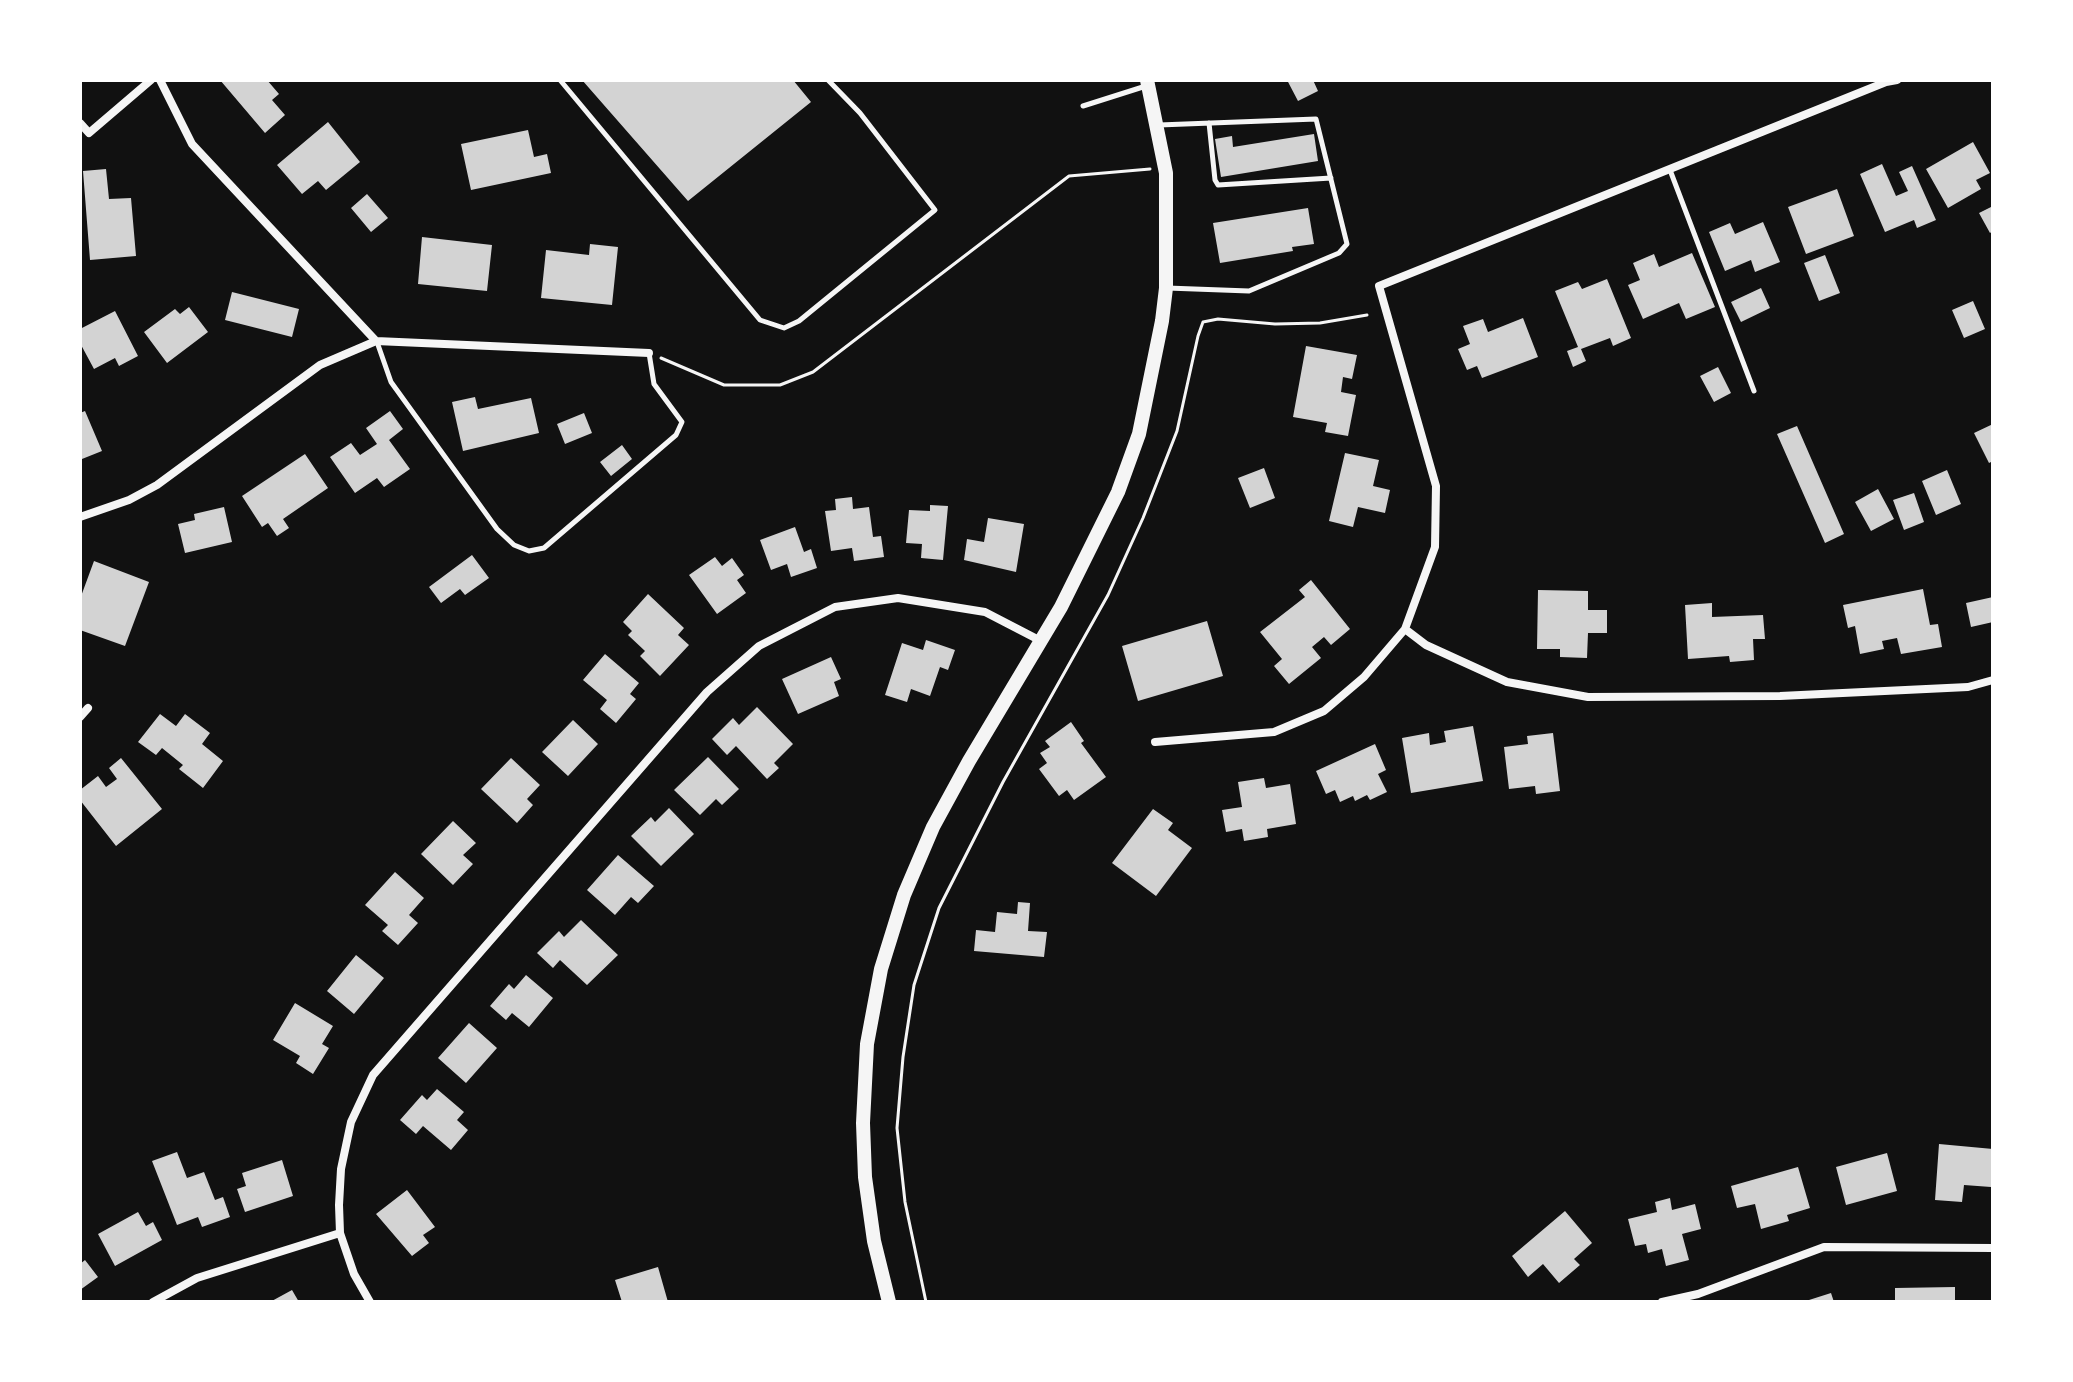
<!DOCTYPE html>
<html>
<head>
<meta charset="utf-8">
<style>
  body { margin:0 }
  #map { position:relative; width:2073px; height:1382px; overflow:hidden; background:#111; font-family:Arial,sans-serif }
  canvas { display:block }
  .frame { position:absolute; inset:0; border:82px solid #fff; pointer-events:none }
</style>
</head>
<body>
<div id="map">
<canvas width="2073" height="1382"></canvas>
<div class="frame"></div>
</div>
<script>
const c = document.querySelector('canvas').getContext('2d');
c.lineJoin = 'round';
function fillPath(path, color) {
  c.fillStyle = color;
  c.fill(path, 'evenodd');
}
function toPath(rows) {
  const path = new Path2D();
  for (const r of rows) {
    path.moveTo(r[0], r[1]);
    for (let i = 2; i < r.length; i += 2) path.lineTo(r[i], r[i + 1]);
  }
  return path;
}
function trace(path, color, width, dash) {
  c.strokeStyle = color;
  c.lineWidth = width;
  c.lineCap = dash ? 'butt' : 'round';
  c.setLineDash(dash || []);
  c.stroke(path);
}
const building = toPath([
  [220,80,267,80,279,94,272,100,285,115,265,133],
  [582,80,793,80,811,102,688,201],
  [1287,80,1313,80,1318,91,1298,101],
  [328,122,360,162,326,190,318,181,302,194,277,165],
  [528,130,534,157,547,154,551,173,471,190,461,144],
  [1314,134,1318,161,1221,177,1215,139,1232,136,1233,147],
  [1973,142,1990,173,1976,180,1981,189,1948,208,1926,169],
  [1882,164,1896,196,1908,191,1899,172,1912,166,1936,220,1917,228,1914,220,1885,232,1860,174],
  [106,169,109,199,131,198,136,256,90,260,83,171],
  [1837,189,1854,236,1806,254,1788,207],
  [367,194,388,218,371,232,351,208],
  [1993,206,1993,231,1990,233,1979,213],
  [1308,208,1314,244,1292,247,1293,251,1220,263,1213,223],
  [1763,222,1780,262,1755,272,1751,260,1725,271,1709,232,1730,223,1735,234],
  [422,237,492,245,487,291,418,284],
  [590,244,618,247,612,305,541,298,546,250,589,255],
  [1692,253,1715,307,1686,319,1679,303,1643,319,1628,285,1640,280,1633,263,1654,254,1659,267],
  [1825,255,1840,293,1819,301,1804,263],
  [1607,279,1631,338,1613,346,1610,338,1581,349,1586,361,1573,367,1567,351,1578,347,1555,291,1578,282,1582,289],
  [1761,288,1770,308,1741,322,1731,302],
  [232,292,299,309,292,337,225,320],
  [1973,301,1985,329,1964,338,1952,310],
  [189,307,208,332,167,363,144,332,175,309,180,314],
  [115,311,138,356,119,366,115,358,94,369,80,343,80,329],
  [1523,318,1538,357,1482,378,1477,366,1467,370,1458,349,1470,344,1463,326,1483,319,1488,332],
  [1306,346,1357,355,1352,379,1343,377,1341,392,1356,395,1348,436,1325,432,1327,423,1293,417],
  [1718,367,1731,393,1714,402,1700,376],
  [475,397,478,409,531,398,539,433,463,451,452,402],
  [85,411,102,451,82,459,80,413],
  [390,411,403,429,389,440,410,469,384,487,377,478,355,493,330,457,351,443,360,455,377,444,366,428],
  [584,413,592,433,565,444,557,424],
  [1993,424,1993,461,1989,463,1974,433],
  [1797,426,1844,534,1825,543,1777,434],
  [622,445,632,459,611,476,600,462],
  [1345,453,1379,460,1373,486,1390,490,1385,513,1358,507,1353,527,1329,521],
  [305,454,328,488,283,519,289,528,277,536,268,523,262,527,242,496],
  [1264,468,1275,498,1250,508,1238,478],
  [1947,470,1961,504,1936,515,1922,481],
  [1878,489,1894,519,1871,531,1855,502],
  [1914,493,1924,522,1904,530,1893,500],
  [852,497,853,509,869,507,873,537,881,536,884,557,854,561,852,548,831,551,825,511,836,510,835,499],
  [930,505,948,506,943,560,921,558,922,544,906,543,909,510,930,511],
  [224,507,232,542,185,553,178,524,195,520,194,514],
  [988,518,1024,524,1016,572,964,560,967,539,984,542],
  [795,527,804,552,811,549,817,568,791,577,787,564,771,570,760,540],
  [472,555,489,578,465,595,460,589,441,603,429,587],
  [715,557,722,566,732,558,744,575,737,580,746,593,717,614,689,575],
  [94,561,149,582,125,646,80,630,80,599],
  [1311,580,1350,629,1331,645,1324,637,1312,647,1321,658,1289,684,1274,666,1282,659,1260,632,1305,597,1299,590],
  [1923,589,1930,625,1938,624,1942,647,1901,654,1897,638,1882,641,1884,649,1860,654,1855,626,1848,628,1843,605],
  [1538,590,1588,591,1588,610,1607,610,1607,633,1588,633,1587,658,1560,657,1560,649,1537,649],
  [648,594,684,628,678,635,689,645,660,676,640,656,645,651,628,635,632,631,623,622],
  [1993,597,1993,622,1971,627,1966,603],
  [1712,603,1712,617,1763,615,1765,639,1753,639,1754,660,1730,662,1729,656,1688,659,1685,605],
  [1207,621,1223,676,1138,701,1122,646],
  [926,640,955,650,948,670,940,667,930,696,911,689,907,702,885,695,902,643,923,650],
  [605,654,639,683,630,694,636,699,616,723,600,709,607,700,583,680],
  [831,657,841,679,834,682,839,696,798,714,782,679],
  [757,707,793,744,774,763,779,768,767,779,736,746,727,755,712,739,733,718,739,725],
  [160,714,176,726,185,714,210,733,202,744,223,761,203,788,179,769,183,765,162,748,156,755,138,742],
  [573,720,598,744,568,776,542,752],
  [1071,722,1084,741,1081,743,1106,777,1074,800,1067,790,1059,796,1039,769,1047,763,1040,753,1050,747,1045,741],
  [1473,726,1483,781,1411,793,1402,738,1429,733,1430,745,1446,742,1444,731],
  [1553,733,1560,791,1536,794,1535,786,1509,789,1504,747,1528,744,1527,736],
  [1375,744,1386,770,1378,774,1387,792,1370,800,1367,795,1355,801,1353,796,1340,802,1335,790,1326,794,1316,771],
  [708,757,739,789,722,805,716,799,700,815,674,790],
  [121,758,162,809,116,846,80,800,80,790,98,776,106,787,117,779,109,768],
  [511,758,540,785,527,799,533,805,517,823,481,789],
  [1264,778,1266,788,1290,784,1296,824,1267,829,1268,837,1244,841,1242,829,1226,832,1222,810,1242,807,1238,782],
  [669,808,694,834,661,866,631,836,651,817,655,822],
  [1153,809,1173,823,1168,830,1192,848,1156,896,1112,863],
  [453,821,476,843,463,855,473,864,453,885,421,854],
  [618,855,654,886,638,903,631,897,615,915,587,890],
  [395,872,424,898,409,915,418,923,398,945,382,931,388,925,365,905],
  [1018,902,1030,903,1028,931,1047,932,1044,957,974,951,976,930,995,932,997,912,1017,914],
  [581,920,618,955,587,985,560,960,553,968,537,953,559,931,564,937],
  [356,955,384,978,354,1014,327,991],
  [526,975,553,998,529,1027,512,1013,506,1020,490,1006,509,984,514,989],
  [295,1003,333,1026,322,1044,329,1048,313,1074,296,1063,300,1056,273,1040],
  [469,1023,497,1048,466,1083,438,1058],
  [437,1089,464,1112,457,1120,468,1130,451,1150,423,1126,416,1134,400,1120,422,1095,427,1100],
  [1939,1144,1993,1149,1991,1187,1964,1185,1962,1202,1935,1200],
  [177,1152,187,1178,204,1172,215,1200,223,1197,230,1217,202,1227,198,1217,177,1225,152,1161],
  [1887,1153,1897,1191,1846,1205,1836,1167],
  [282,1160,293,1196,245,1212,237,1189,246,1186,242,1173],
  [1798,1167,1810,1208,1787,1215,1789,1221,1761,1229,1755,1204,1737,1208,1731,1186],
  [407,1190,435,1227,423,1235,429,1243,412,1256,376,1214],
  [1670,1198,1672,1210,1695,1204,1701,1229,1682,1234,1689,1260,1666,1266,1662,1249,1648,1253,1646,1244,1635,1246,1628,1219,1657,1212,1655,1202],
  [1565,1211,1592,1243,1574,1259,1580,1265,1559,1283,1543,1264,1528,1277,1512,1256],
  [138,1212,146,1226,153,1222,162,1240,115,1266,98,1234],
  [85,1260,98,1277,80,1290,80,1264],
  [658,1267,668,1302,622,1302,615,1280],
  [1955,1287,1955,1302,1895,1302,1895,1288],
  [292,1290,299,1302,270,1302],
  [1831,1293,1834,1302,1810,1302,1809,1300]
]);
const path = toPath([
  [661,358,724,385,780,385,813,372,1069,176,1150,169],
  [926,1302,905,1202,897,1128,903,1057,914,985,939,908,1003,782,1108,595,1143,518,1177,431,1198,336,1203,322,1218,319,1275,324,1320,323,1367,315]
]);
const service = toPath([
  [560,80,760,320,784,328,799,321,935,210,860,113,828,80],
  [1083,106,1146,86],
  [1209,123,1215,180,1218,185,1331,178],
  [1159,125,1316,119,1347,244,1339,253,1249,291,1167,288],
  [1670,170,1754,391],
  [377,342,391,382,497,529,514,545,529,551,544,548,676,435,682,422,654,384,649,353]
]);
const minor = toPath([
  [160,80,192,144,376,341],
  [80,123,89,133,151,80],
  [80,517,129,500,157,485,320,365,376,341,649,353],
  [1405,629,1426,645,1507,682,1588,697,1780,696,1968,687,1993,680],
  [80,717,88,708],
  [1155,742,1274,732,1324,711,1364,677,1405,629,1435,547,1436,486,1379,286,1886,82,1897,80],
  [153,1302,197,1278,340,1233],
  [370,1302,354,1274,340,1233,339,1205,341,1169,351,1122,373,1075,707,692,759,646,835,607,898,598,985,612,1041,641],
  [1662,1302,1698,1294,1824,1247,1993,1248]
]);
const primary = toPath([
  [889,1302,874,1241,865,1177,863,1123,867,1044,881,969,904,895,933,827,969,761,1061,607,1118,492,1139,434,1162,321,1166,288,1166,173,1147,80]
]);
fillPath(building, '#d3d3d3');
trace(path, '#f5f5f5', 3);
trace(service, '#f5f5f5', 5);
trace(minor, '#f5f5f5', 8);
trace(primary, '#f5f5f5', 14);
</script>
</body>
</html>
